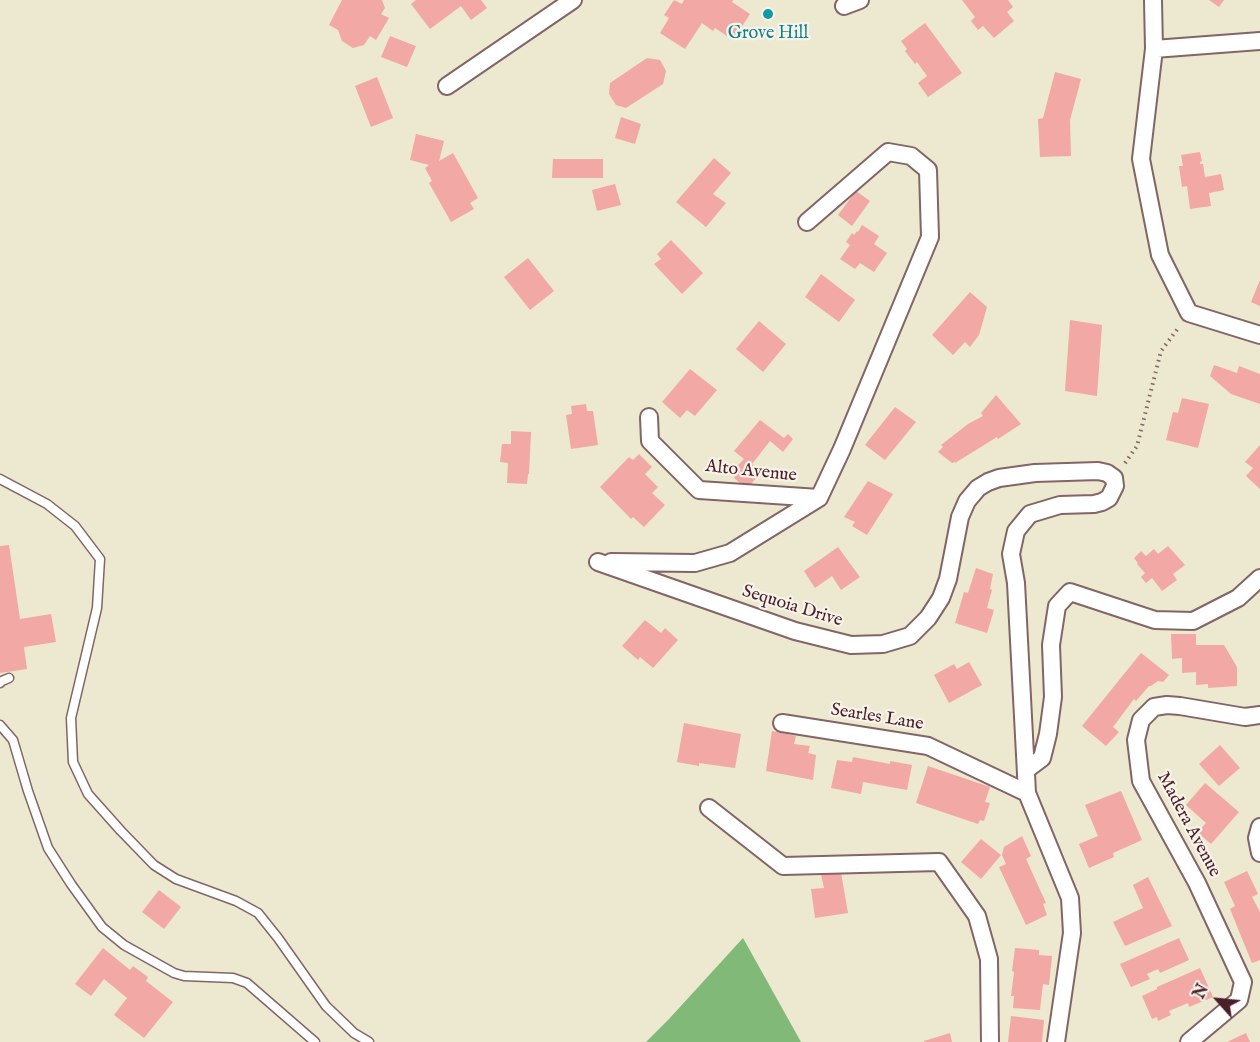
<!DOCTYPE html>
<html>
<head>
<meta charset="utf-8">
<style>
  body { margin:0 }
  #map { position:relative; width:1260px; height:1042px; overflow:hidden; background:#ede8d0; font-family:"IM FELL English",serif }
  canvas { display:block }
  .north { position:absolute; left:1188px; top:970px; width:60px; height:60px; -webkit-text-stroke:4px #f7f3e8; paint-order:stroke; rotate:297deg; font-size:16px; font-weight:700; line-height:24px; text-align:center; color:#4a1f2b }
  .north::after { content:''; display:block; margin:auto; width:21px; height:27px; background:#4a1f2b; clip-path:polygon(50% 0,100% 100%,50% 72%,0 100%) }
</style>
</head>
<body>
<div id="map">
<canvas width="1260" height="1042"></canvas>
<div class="north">N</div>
</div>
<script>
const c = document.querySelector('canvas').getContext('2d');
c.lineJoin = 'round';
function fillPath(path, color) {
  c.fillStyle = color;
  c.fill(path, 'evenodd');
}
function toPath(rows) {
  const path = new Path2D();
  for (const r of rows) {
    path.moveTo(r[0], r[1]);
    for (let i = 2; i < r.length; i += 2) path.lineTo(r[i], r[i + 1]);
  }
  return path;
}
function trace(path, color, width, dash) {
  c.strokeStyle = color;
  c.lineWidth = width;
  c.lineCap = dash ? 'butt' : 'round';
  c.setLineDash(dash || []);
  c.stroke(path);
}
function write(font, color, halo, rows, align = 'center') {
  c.font = font + ' "IM FELL English",serif';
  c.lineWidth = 4.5;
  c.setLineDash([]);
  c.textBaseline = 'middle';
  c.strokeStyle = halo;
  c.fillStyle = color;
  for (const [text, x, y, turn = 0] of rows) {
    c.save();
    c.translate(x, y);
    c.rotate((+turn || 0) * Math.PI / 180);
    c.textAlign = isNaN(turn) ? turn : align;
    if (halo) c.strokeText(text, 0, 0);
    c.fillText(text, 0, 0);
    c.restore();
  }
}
const forest = toPath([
  [743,938,801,1042,646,1042,669,1019]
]);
const building = toPath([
  [342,0,382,0,385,8,381,14,389,18,376,40,370,36,364,45,353,48,342,41,338,30,329,25],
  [416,0,481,0,487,8,471,20,461,6,430,29,411,4],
  [674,0,682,4,684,0,733,0,732,2,750,14,733,40,715,28,713,31,702,23,685,49,660,33,669,18,664,15],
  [962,0,1008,0,1013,7,1007,12,1014,21,994,38,983,26,978,30,971,21,975,17],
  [1209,0,1224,0,1219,7],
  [925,23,962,73,928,97,918,83,927,76,917,62,915,64,905,51,907,49,901,41],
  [390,36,416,46,407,67,381,57],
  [647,58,660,60,666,71,663,84,626,108,616,105,609,94,610,83],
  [1055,72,1081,79,1070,120,1071,156,1040,157,1038,119,1043,118],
  [377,77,393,118,371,127,355,86],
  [621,117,641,124,635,144,615,138],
  [416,134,444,141,439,161,453,153,478,198,470,203,474,209,451,222,429,183,432,181,425,168,429,165,410,160],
  [1200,152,1202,161,1200,162,1200,164,1203,164,1205,177,1221,174,1224,190,1209,193,1211,206,1190,209,1187,186,1182,187,1179,166,1183,166,1181,155],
  [714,158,731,173,713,194,726,203,706,227,676,202],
  [553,159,603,159,603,178,552,178],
  [615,184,621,205,597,211,592,190],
  [856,191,870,201,852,226,838,215],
  [862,225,879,236,874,244,887,253,874,272,860,263,855,269,840,259,850,245,846,242,852,233,854,235,857,231,858,232],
  [671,240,703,273,682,294,654,264,661,259,657,254],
  [528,258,554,291,530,310,504,277],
  [821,274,855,300,839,322,805,297],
  [1260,280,1260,306,1251,302],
  [970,292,987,307,979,335,970,347,965,342,953,355,932,335],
  [1070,320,1102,325,1097,396,1065,391],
  [759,321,786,344,763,372,736,349],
  [1214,365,1237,373,1239,366,1260,374,1260,404,1231,394,1210,376],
  [690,369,717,390,695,416,687,410,680,418,662,402],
  [996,395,1021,424,998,439,997,437,955,463,955,462,952,463,938,452,943,447,941,445,968,424,983,416,981,413],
  [1182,398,1209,404,1198,448,1166,440,1173,412,1178,413],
  [586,404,587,411,593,411,598,445,571,449,566,415,572,414,571,406],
  [895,407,916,422,885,460,865,445],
  [760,420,784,438,788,434,793,439,783,452,770,441,752,464,761,472,747,489,734,478,741,469,737,466,744,459,734,451],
  [511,431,531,432,529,474,528,474,527,484,507,483,508,463,500,462,502,444,511,444],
  [1260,445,1260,489,1246,476,1253,468,1245,462],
  [639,454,652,467,645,474,658,487,652,493,665,505,644,527,633,517,631,519,600,487,629,457,633,460],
  [868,481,893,494,867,535,852,526,855,522,844,517],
  [9,545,20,619,51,614,56,642,24,647,27,669,0,673,0,546],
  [1168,546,1185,565,1173,574,1177,580,1162,591,1152,578,1146,583,1141,577,1145,573,1137,564,1138,563,1134,558,1141,551,1146,556,1154,549,1158,554],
  [838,547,860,577,841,590,832,576,815,588,804,571],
  [976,568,993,574,990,589,992,590,987,608,994,610,987,633,955,623,964,592,968,593],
  [645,620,661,633,665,628,678,640,653,668,640,657,638,660,622,646],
  [1171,634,1196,634,1196,645,1224,645,1237,667,1237,686,1208,688,1208,684,1196,685,1196,672,1182,673,1182,658,1172,659],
  [1141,653,1169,675,1163,682,1158,681,1151,686,1149,686,1136,701,1134,699,1113,727,1119,732,1106,746,1082,726],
  [969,662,982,685,949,703,934,675,954,664,957,669],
  [684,723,741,734,735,768,699,763,699,766,677,762],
  [772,731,796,736,794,744,810,746,808,753,816,755,813,780,766,771],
  [1220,745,1240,768,1219,786,1199,764],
  [853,757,890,764,890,761,912,765,907,790,863,782,861,794,831,788,837,760,852,762],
  [928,766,990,787,985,802,990,803,984,821,980,820,978,824,916,803],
  [1205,783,1239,812,1211,844,1197,832,1206,823,1186,805],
  [1121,791,1142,840,1113,853,1114,857,1089,868,1079,844,1098,836,1085,805],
  [1022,836,1031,856,1026,859,1046,903,1043,904,1047,915,1026,925,999,867,1006,864,1002,855,1004,847],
  [981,839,1001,855,981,879,961,862],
  [840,867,848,913,815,918,811,889,824,888,820,870],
  [1247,871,1258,894,1252,897,1260,912,1260,960,1252,963,1230,909,1235,906,1224,882],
  [1148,877,1172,926,1125,946,1113,922,1143,908,1133,885],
  [159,890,181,907,164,929,142,912],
  [1179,938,1189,960,1160,973,1158,969,1147,974,1150,979,1131,987,1120,964],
  [103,948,130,970,133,966,148,977,146,981,173,1002,144,1038,114,1015,127,998,104,979,91,996,75,984],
  [1015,948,1039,950,1039,955,1052,956,1049,985,1043,984,1040,1010,1013,1008,1014,996,1011,996,1014,972,1012,971],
  [1200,968,1213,997,1189,1007,1188,1003,1169,1011,1171,1015,1158,1021,1157,1017,1152,1019,1142,996,1157,989,1157,987],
  [1011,1016,1044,1020,1042,1042,1008,1042],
  [950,1033,952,1042,924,1042,924,1041],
  [1246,1033,1250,1042,1227,1042]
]);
const path = toPath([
  [1125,463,1137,446,1161,351,1179,327]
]);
const lane = toPath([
  [0,479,47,504,75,526,100,559,97,608,71,718,73,762,88,794,121,831,154,865,176,879,236,901,258,913,278,938,326,1006,354,1033,369,1042],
  [0,683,2,681,9,678],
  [0,725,13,740,28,791,48,848,71,884,102,927,124,945,174,973,184,976,233,978,247,983,315,1042]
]);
const street = toPath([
  [1153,0,1154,49,1141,159,1160,255,1189,313,1260,335],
  [844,6,860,0],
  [1154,49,1260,41],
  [447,86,573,0],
  [649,417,650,441,699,490,819,498],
  [598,562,795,631,851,645,883,644,910,636,928,618,941,598,948,579,960,517,967,501,978,488,988,482,999,478,1035,473,1098,471,1107,473,1114,478,1115,486,1109,498,1102,502,1094,504,1060,505,1030,514,1016,531,1011,554,1016,583,1027,793,1070,898,1072,933,1056,1042],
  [611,562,695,563,730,553,819,498,842,449,930,237,928,170,911,156,888,152,807,222],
  [782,723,928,746,1027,793],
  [1026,770,1042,758,1048,734,1053,697,1051,645,1057,606,1070,592,1155,620,1193,621,1238,598,1260,578],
  [709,808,783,866,939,862,977,916,989,959,990,1042],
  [1260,827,1257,838,1260,853],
  [1189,1042,1239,1000,1243,982,1197,883,1141,781,1136,740,1141,720,1154,707,1167,705,1180,706,1245,717,1260,715]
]);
const markers = [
  [768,14,6,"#0f9aa8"]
];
const cultureNames = [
  ["Grove Hill",768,34]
];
const streetNames = [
  ["Alto Avenue",751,472,6],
  ["Sequoia Drive",792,607,17],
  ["Searles Lane",877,718,9],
  ["Madera Avenue",1188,825,62]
];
fillPath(forest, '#81ba78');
fillPath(building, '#f2a8a5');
trace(lane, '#836565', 11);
trace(street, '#836565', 20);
trace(path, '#836565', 4, [1.5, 4.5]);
trace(lane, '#fff', 8);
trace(street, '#fff', 16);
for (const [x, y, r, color] of markers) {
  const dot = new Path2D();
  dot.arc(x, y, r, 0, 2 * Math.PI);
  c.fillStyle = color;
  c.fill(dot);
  trace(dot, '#f7f3e8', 2);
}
write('18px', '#0d838f', '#f7f3e8', cultureNames);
write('18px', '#4a1f2b', '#f7f3e8', streetNames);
</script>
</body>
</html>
